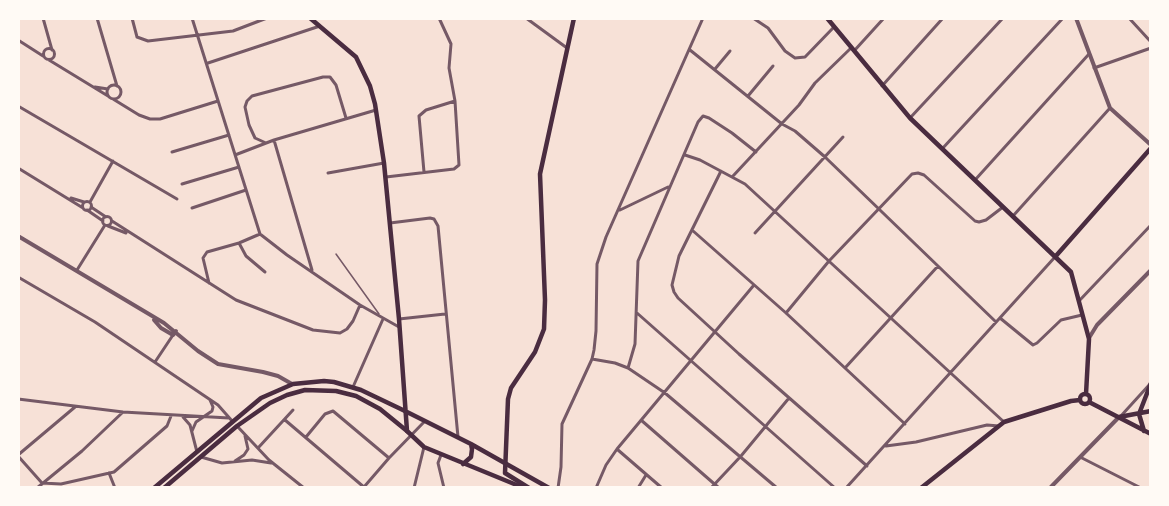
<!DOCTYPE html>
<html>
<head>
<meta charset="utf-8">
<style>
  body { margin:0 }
  #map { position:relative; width:1169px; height:506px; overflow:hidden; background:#f7e1d7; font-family:Rubik,sans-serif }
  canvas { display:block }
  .frame { position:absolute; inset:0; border:20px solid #fffaf5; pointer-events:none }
</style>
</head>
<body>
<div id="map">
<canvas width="1169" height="506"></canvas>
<div class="frame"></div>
</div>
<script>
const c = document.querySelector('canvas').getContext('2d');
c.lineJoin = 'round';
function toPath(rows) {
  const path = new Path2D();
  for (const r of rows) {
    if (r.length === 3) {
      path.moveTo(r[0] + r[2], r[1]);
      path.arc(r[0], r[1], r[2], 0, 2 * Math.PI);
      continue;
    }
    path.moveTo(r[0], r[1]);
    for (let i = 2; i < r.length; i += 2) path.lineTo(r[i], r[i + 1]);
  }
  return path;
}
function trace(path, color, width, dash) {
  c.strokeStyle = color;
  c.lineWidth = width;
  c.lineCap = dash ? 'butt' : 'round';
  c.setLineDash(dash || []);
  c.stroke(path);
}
const service = toPath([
  [336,254,379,314]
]);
const minor = toPath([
  [43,18,52,50],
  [97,18,117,86],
  [132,18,137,37,148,41,233,31,267,18],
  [192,18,260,234,287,255,360,305,399,327],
  [526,18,567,48],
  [753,18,768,28,785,51,795,58,805,57,834,27],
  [1129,18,1151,42],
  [18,40,43,56],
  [49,54,5.5],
  [690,50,782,124,795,131,825,157,996,322],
  [854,51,884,18],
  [49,60,108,96],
  [208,63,320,26],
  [1094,68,1151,48],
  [715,69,730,51],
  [114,92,7],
  [882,86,943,18],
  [95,87,108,89],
  [748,96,773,66],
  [113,99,139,115,150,119,160,119,218,101],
  [18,106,177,199],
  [910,118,1003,18],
  [274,140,312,270],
  [266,143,255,138,249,125,245,107,247,101,252,96,323,77,330,77,336,85,346,118],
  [942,149,1063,18],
  [172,152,229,135],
  [235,155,274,140,376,110],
  [685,155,700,160,745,184,1004,422],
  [18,168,83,208],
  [721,171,679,256,672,285,674,292,678,298,739,354,867,466],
  [424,172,419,116,426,110,455,101],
  [328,173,384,163],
  [733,176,799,105,815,83,851,48],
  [386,177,454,169,459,165,455,101,449,68,451,44,439,18],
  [975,180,1089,54],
  [182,184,239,167],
  [71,198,84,202],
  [87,206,4.5],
  [90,202,113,161],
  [91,207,106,217],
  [192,208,246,190],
  [87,210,103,221],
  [620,210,668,187],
  [1013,216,1110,108],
  [107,221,4.5],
  [112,221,236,300,313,330,340,333,347,329,353,321,360,305],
  [390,223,430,218,434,219,438,226,458,437],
  [108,226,126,233],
  [692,230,786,313,905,424],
  [755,233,843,137],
  [239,243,246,256,265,272],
  [77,270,105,225],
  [18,277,95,322,218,405,233,422],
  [209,283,203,258,207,252,239,243,260,234],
  [1079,301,1151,225],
  [637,313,835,488],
  [786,313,829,261,912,174,918,173,924,175,975,221,979,222,986,220,1003,207],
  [1000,318,1033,345,1037,343,1061,320,1082,315],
  [399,319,445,314],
  [592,359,615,363,628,368,665,393,777,488],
  [155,362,173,335],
  [628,368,635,344,638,261,698,122,703,116,709,118,732,133,756,152],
  [845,368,938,266],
  [353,387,383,319],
  [18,399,123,412,229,418],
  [183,417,190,425,197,452],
  [1120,417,1150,384],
  [285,420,365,488],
  [641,420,719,488],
  [237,426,269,460,304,488],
  [192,431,196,422,212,411,213,407,210,400],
  [306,437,325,414,333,411,389,458],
  [886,446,916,442,987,425,999,426],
  [258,448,293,410],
  [618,450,662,488],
  [18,455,75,407],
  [441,455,438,463,444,488],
  [18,456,42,483],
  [201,457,222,463,252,460,271,463],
  [1080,457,1141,488],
  [235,461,244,455,248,449,245,436],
  [109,473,115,488],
  [42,483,61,484,114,472,167,426,171,416],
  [364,487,389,458,425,421],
  [37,488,82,451,123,412],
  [414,488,424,447],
  [558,488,561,467,562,424,592,359,594,350,596,331,597,264,606,237,703,18],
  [596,488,606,465,617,449,754,285],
  [638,488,646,475],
  [711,488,741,456,789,398],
  [846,488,1055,257]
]);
const tertiary = toPath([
  [1076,18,1110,108,1151,145],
  [18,236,164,323,198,351,218,364,263,372,278,376,292,384],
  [154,320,161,328,173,335,176,331],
  [1089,338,1097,325,1151,270],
  [1050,488,1119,417]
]);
const secondary = toPath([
  [827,18,910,118,1071,272,1089,339,1086,394],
  [1055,257,1151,148],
  [1085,399,5],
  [1089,402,1151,434],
  [1119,417,1151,411],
  [1144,431,1139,414,1151,383],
  [154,488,261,398,293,384,324,381,334,382,361,390,405,411],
  [164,488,237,426,270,403,287,395,305,390,336,391,356,396,380,409,407,431],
  [529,488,505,473,508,399,511,388,535,352,544,329,545,300,540,174,574,18],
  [921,488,1004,422,1071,401,1080,400]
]);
const primary = toPath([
  [310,18,356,57,370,86,375,104,384,163,399,319,407,431,424,447,524,488],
  [405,411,471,444,549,488],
  [463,464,471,457,472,449,471,444]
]);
trace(service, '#755966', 1.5);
trace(minor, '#755966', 3);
trace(tertiary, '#755966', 4);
trace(secondary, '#4a2c40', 4.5);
trace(primary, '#4a2c40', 4.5);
</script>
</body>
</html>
